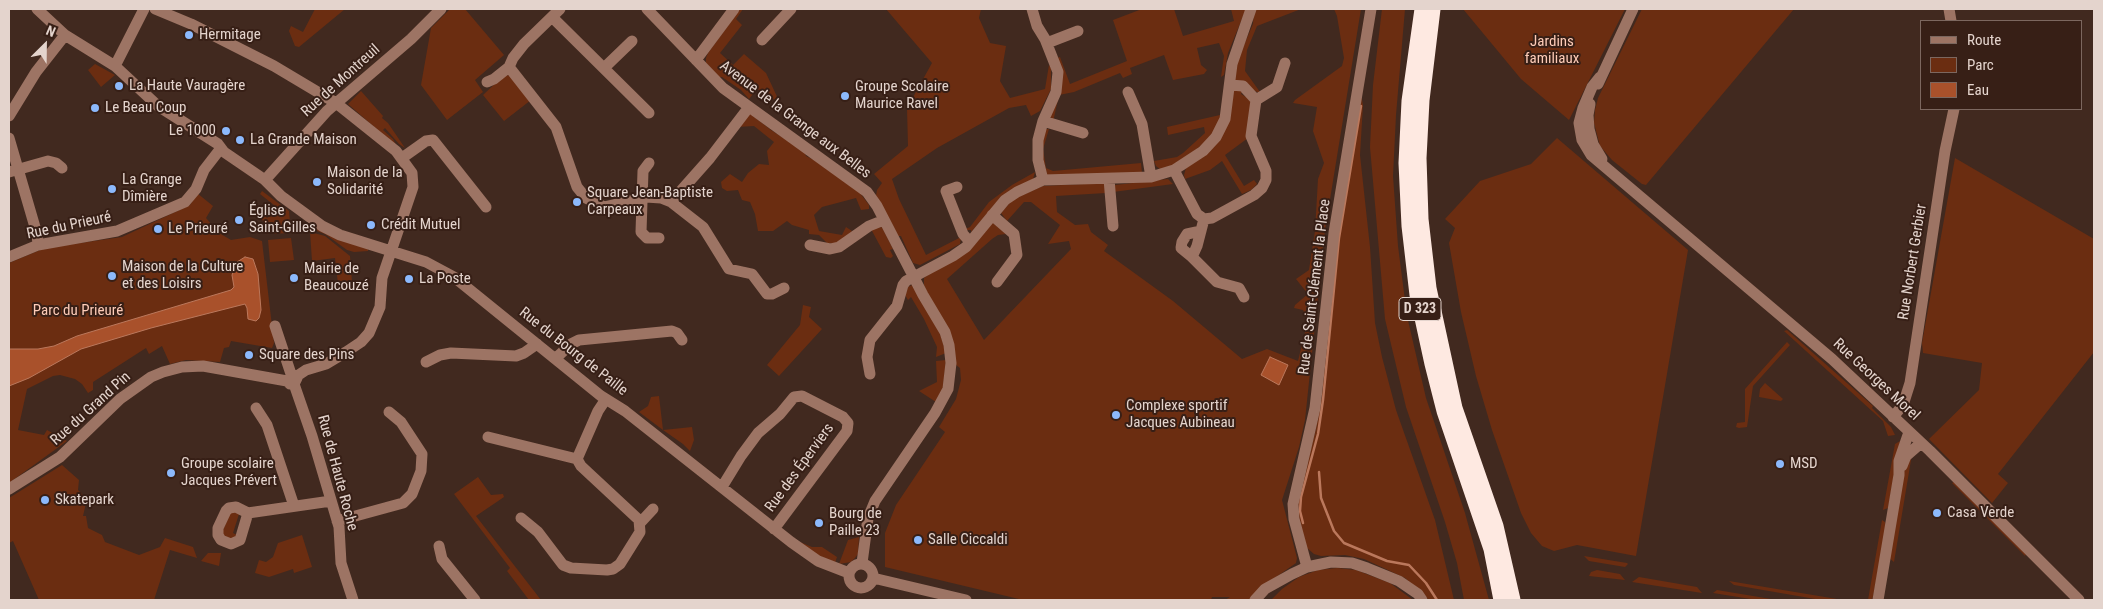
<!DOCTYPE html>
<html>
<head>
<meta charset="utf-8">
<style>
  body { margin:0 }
  #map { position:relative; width:2103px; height:609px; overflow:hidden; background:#41291f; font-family:"Roboto Condensed",sans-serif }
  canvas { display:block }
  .frame { position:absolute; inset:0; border:10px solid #e4d4cd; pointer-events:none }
  .legend { position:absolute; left:1920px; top:20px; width:162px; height:90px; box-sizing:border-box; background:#371f16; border:1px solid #7c675f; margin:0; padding:6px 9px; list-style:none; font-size:15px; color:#e4d4cd }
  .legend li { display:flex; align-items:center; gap:10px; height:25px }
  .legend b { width:25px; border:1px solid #7c675f }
  .north { position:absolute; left:20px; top:20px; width:50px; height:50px; -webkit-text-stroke:4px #371f16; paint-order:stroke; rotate:23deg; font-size:14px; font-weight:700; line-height:20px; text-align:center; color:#e4d4cd }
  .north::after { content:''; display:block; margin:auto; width:18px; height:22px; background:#e4d4cd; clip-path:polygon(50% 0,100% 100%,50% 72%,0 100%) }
</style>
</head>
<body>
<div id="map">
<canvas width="2103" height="609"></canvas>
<div class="frame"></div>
<ul class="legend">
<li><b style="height:6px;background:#9d7464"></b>Route</li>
<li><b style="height:14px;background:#6b2d11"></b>Parc</li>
<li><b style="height:14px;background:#a9512b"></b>Eau</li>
</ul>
<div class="north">N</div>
</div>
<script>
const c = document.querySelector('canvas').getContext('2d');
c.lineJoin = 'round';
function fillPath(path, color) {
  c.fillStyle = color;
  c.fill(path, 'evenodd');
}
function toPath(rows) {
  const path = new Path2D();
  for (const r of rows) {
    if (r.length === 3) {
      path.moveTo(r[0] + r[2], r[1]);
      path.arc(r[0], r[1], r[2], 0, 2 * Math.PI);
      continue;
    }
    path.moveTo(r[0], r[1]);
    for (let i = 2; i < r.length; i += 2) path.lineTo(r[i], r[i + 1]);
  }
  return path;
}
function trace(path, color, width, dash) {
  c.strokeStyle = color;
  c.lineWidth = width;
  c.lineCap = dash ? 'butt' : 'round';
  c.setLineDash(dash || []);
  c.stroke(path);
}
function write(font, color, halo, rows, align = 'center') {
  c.font = font + ' "Roboto Condensed",sans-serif';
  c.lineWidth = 4;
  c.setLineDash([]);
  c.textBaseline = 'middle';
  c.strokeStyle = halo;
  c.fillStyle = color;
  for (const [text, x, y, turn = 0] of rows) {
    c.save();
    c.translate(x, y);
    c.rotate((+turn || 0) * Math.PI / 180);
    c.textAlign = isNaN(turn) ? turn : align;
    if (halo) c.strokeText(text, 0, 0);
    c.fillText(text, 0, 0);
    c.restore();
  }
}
const green = toPath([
  [315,9,345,9,299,47,295,46,289,31,291,26,303,32],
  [450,9,465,9,504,55,475,80,483,92,447,120,421,85,431,28],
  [740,9,743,9,736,19,742,25,720,53,733,65,744,54,766,73,780,103,757,89,749,99,741,90,722,77,719,77,706,63,706,58,708,53],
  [886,9,981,9,979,18,990,43,1006,46,1000,81,1010,98,1045,89,1049,65,1051,68,1051,89,1040,111,1031,116,1026,105,1009,108,937,148,892,179,899,199,926,255,961,237,960,244,920,265,913,263,901,236,896,236,876,196,877,190,882,183,874,174,908,146,907,108,932,63],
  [1142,9,1174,9,1183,36,1234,21,1231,9,1246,9,1228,53,1224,75,1221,77,1224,56,1219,43,1197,48,1201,65,1207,70,1204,74,1173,80,1164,55,1130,68,1132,74,1123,78,1120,73,1074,92,1059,95,1053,122,1050,120,1057,58,1060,57,1070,84,1127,61,1113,20],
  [1254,9,1301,9,1257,26,1247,50,1245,71,1260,92,1257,92,1235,80,1234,68,1253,24],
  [1334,9,1361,9,1325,230,1305,420,1299,447,1282,500,1297,558,1296,563,1269,582,1249,600,1225,600,1230,597,1212,597,1211,600,1023,600,885,567,885,533,896,505,945,432,939,427,956,399,961,380,960,368,956,365,924,285,924,278,992,222,1006,234,998,235,992,239,947,279,984,340,1071,249,1069,241,1048,244,1060,225,1031,202,1024,202,1007,221,1001,213,1013,199,1043,186,1105,183,1106,193,1056,196,1057,212,1075,225,1088,224,1091,232,1108,245,1104,251,1173,301,1242,359,1267,349,1298,361,1308,320,1303,310,1294,308,1295,305,1308,294,1296,279,1309,270,1315,231,1318,179,1324,163,1313,131,1317,107,1293,103,1295,100,1342,66,1344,58,1337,16],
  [1382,9,1405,9,1396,115,1393,176,1398,246,1407,316,1426,398,1465,513,1489,600,1464,600,1457,563,1445,522,1406,407,1385,319,1370,147,1373,85],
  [1463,9,1625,9,1569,120,1521,79],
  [1642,9,1794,9,1646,185,1642,184,1612,160,1600,146,1594,123,1595,110,1598,98],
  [95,64,115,75,101,87,88,70],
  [507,75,510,76,531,100,504,121,483,95,501,78],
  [1234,90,1243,90,1241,94,1246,97,1248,95,1251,100,1248,138,1225,155,1244,186,1254,180,1257,184,1251,190,1242,194,1222,161,1210,170,1185,179,1184,175,1186,168,1201,157],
  [361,91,383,116,382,118,388,123,405,148,399,144,385,128,383,130,393,139,397,147,348,104],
  [1361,94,1363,105,1360,155,1370,247,1375,323,1382,357,1396,410,1435,520,1454,600,1429,600,1405,578,1364,559,1345,555,1321,556,1314,554,1307,548,1300,526,1298,506,1300,486,1315,433,1322,395,1338,231],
  [748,112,771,130,804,151,806,156,824,165,860,193,869,205,869,209,861,210,856,198,822,207,814,215,819,231,842,235,846,227,852,231,842,244,827,243,819,235,809,234,809,230,792,225,787,221,773,231,758,231,755,214,750,202,742,200,738,190,727,191,722,188,721,182,730,174,742,182,748,173,759,164,769,165,767,151,774,142,754,126,737,127],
  [1220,115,1219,125,1215,133,1179,165,1160,169,1156,166,1154,161,1177,157,1183,153,1205,133,1204,127,1168,135,1167,127],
  [1045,129,1049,129,1043,149,1046,168,1053,171,1141,163,1142,173,1047,175,1041,150],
  [1557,138,1688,250,1636,556,1577,545,1554,551,1542,546,1531,533,1521,513,1492,430,1476,376,1461,312,1449,243,1455,228,1445,219,1480,181,1531,164],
  [1955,158,2094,239,2094,352,1998,474,2008,483,1992,503,1929,439,1979,390,1982,363,1923,353,1922,343],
  [1035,172,1033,179,1002,197,971,232,971,230,963,230,970,227,989,202,1012,185],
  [1168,179,1173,184,1113,192,1115,185],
  [262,191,289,211,291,233,267,234,263,221,252,204,267,218,279,209,260,194],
  [197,193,213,206,206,218,219,233,231,240,250,237,262,241,274,343,272,348,231,341,229,347,224,348,220,362,186,360,170,364,162,346,149,354,146,348,93,382,93,390,88,393,82,384,75,379,60,375,53,376,27,389,18,430,44,435,47,430,67,441,9,483,9,263,45,248,122,237,190,205],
  [308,221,368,247,368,251,354,252,347,250,325,234,309,228],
  [882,227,893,249,890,250,893,256,891,258,886,257,871,229],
  [310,232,325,236,350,256,352,282,338,284,335,258,312,261],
  [291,238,294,260,270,262,268,240],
  [912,285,938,327,946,353,936,357,937,347,924,319,911,297,908,300,905,295,908,287],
  [803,305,811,307,809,317,822,329,779,376,767,365,800,325],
  [1787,330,1873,406,1872,408,1891,427,1895,435,1888,436,1883,421,1784,331],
  [1787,342,1790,345,1753,386,1747,427,1739,428,1736,427,1737,423,1745,422,1745,389],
  [946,360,943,388,936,402,919,391,937,382,936,361],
  [1765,383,1783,399,1781,401,1759,397,1760,389],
  [659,396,663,430,692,427,694,440,690,451,683,444,663,430,639,412,648,406,651,397],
  [1900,441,1888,508,1883,510,1895,444],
  [1912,454,1894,562,1889,558,1906,461],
  [62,465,79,480,78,490,87,499,83,516,86,516,88,528,102,535,105,542,139,555,160,547,165,538,193,547,197,558,170,550,154,600,39,600,13,541,9,543,9,498],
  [478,477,491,495,503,494,504,497,476,516,541,600,529,600,507,571,510,568,454,494],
  [1954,482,2026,554,2025,556,1952,483],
  [231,511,239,514,233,533,239,536,234,540,223,536,223,530],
  [1882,520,1885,522,1886,527,1873,597,1871,600,1868,600],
  [302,535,312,567,294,573,293,569,269,577,255,573,259,560,266,562,273,557,278,543],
  [859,537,858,554,855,558,851,562,839,564,848,540],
  [800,542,812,547,822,547,837,557,835,563,811,552],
  [208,553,221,553,219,566,201,561],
  [1584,556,1627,563,1628,564,1625,567,1589,561],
  [1337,568,1356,570,1390,583,1413,600,1271,600,1282,589,1299,577,1318,570],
  [1597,570,1620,574,1625,580,1589,576,1591,572],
  [1639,577,1697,587,1702,593,1632,582],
  [1729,581,1843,600,1821,600,1734,585],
  [1717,590,1777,600,1757,600,1713,593]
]);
const water = toPath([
  [245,257,253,259,258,274,261,310,259,318,256,321,248,319,247,308,245,304,241,305,151,328,81,349,29,378,9,386,9,349,38,349,54,346,77,336,231,290,234,287,232,275,235,267,237,262,245,257],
  [1270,357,1288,365,1279,385,1261,375,1270,357]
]);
const stream = toPath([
  [1319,472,1321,498,1334,531,1344,543,1387,561,1409,565,1426,583,1437,600],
  [1303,523,1300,511,1301,497,1318,434,1323,400,1339,238,1361,106]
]);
const minor = toPath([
  [37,9,65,35,115,66,158,106,218,144,224,152,265,180,281,196,322,226,340,235,426,262,454,277,601,396,625,411,791,542,818,561,849,573],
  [155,9,191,24,274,66,336,103,396,151,412,173,413,187,382,278,380,307,369,333,361,342,346,352,326,364,306,370,297,376],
  [647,9,723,88,867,192,877,206,923,295,945,332,949,345,951,363,948,389,935,413,875,501,868,518,862,563],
  [1032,9,1037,26,1045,39,1058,72,1056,92,1043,121,1038,140,1038,160,1043,180],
  [1949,9,1951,21],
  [552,17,649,113],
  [762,40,791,9],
  [1047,43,1078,31],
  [696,60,734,9],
  [115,66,144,9],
  [509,67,556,127,577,187,586,198,604,207,646,197,661,198,671,202,703,227,729,269,752,274,767,294,772,294,784,288],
  [604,68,632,41],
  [1600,77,1592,87,1583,108,1579,123,1582,140,1591,155,1832,359,1930,451,2079,600],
  [487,82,494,79,509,67,513,58,524,44,560,9],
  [1598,84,1633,9],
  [1128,92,1142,124,1151,177],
  [1256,100,1277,87,1285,63],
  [1590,104,1588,115,1589,129,1593,144,1602,159],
  [9,116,36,72,65,35],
  [1043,121,1083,133],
  [9,138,37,234,38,245],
  [402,158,426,141,433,140,486,207],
  [649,163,643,171,641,232,647,238,659,238],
  [1174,170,1197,214,1204,219,1212,218,1254,195,1262,188,1266,180,1266,171,1251,136,1256,100,1243,86,1230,85],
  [9,172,48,161,56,163,62,168],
  [1109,179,1113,226],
  [265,180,327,111,411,39,441,9],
  [957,187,946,191,963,234,970,242],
  [671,202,710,158,749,107],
  [992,215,1014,234,1017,255,997,282],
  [1201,231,1187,234,1182,242,1181,248,1192,257,1197,246,1204,219],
  [810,245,830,249,839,247,869,226,884,220],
  [9,257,38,245,117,231,185,202,196,189,204,170,221,148],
  [1192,257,1217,282,1239,288,1244,297],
  [275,326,291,374,297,378,294,384,312,436,339,527,341,563,353,600],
  [556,358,571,344,579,340,672,331,677,333,682,340],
  [426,362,440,355,451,353,516,356,524,353,537,344],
  [870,374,867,357,870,340,897,306,903,285,906,281,953,256,966,247,1005,200,1017,192,1043,180,1151,177,1174,170,1203,151,1216,137,1225,119,1232,64,1251,9],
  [256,408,267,425,294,506],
  [1893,417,1903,405,1910,383,1945,151,1954,109],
  [488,437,577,459],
  [1902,466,1906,456,1921,443],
  [722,487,741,456,758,433,780,414,794,397,802,396,843,417,848,423,847,431,774,529],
  [9,489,60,457,120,399,151,377,163,372,182,367,203,366,287,381,290,384,294,384],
  [248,513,240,540,231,544,221,540,218,535,218,528,226,511,229,508,236,507,248,513,331,501],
  [521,518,538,532,563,565,571,568,607,570,613,569,620,564,640,532,639,520,581,466,577,459,598,411,606,399],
  [337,521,403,503,412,494,421,471,422,454,401,422,389,412],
  [640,523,653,509],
  [439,546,442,559,475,600],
  [861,576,12],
  [1307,567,1294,519,1293,504,1315,408,1334,233,1371,9],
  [873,578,966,600],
  [1255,600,1265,589,1292,574,1307,567,1331,562,1352,563,1367,568,1399,581,1418,594,1422,600],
  [1878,600,1899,475,1899,461,1909,432]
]);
const highway = toPath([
  [1422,9,1409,101,1406,163,1409,226,1417,295,1432,364,1444,411,1491,549,1501,600],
  [1433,9,1422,100,1419,158,1421,219,1429,288,1455,408,1496,526,1513,600]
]);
const markers = [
  [189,35,5,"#8cb9fc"],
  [119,86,5,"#8cb9fc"],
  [845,96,5,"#8cb9fc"],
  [95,108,5,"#8cb9fc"],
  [226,131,5,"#8cb9fc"],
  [240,140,5,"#8cb9fc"],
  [317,182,5,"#8cb9fc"],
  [112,189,5,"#8cb9fc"],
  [577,202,5,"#8cb9fc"],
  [239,220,5,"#8cb9fc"],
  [371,225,5,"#8cb9fc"],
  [158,229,5,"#8cb9fc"],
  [112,276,5,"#8cb9fc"],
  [294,278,5,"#8cb9fc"],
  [409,279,5,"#8cb9fc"],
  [249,355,5,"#8cb9fc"],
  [1116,415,5,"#8cb9fc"],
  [1780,464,5,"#8cb9fc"],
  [171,473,5,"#8cb9fc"],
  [45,500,5,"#8cb9fc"],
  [1937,513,5,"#8cb9fc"],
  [819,523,5,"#8cb9fc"],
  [918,540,5,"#8cb9fc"]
];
const shields = [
  [1420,309,42]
];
const shieldNames = [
  ["D 323",1420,309]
];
const poiNames = [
  ["Hermitage",199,35],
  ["La Haute Vauragère",129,86],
  ["Groupe Scolaire",855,87],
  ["Maurice Ravel",855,104],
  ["Le Beau Coup",105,108],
  ["Le 1000",216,131,"right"],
  ["La Grande Maison",250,140],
  ["Maison de la",327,173],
  ["Solidarité",327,190],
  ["La Grange",122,180],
  ["Dîmière",122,197],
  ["Square Jean-Baptiste",587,193],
  ["Carpeaux",587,210],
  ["Église",249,211],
  ["Saint-Gilles",249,228],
  ["Crédit Mutuel",381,225],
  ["Le Prieuré",168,229],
  ["Maison de la Culture",122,267],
  ["et des Loisirs",122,284],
  ["Mairie de",304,269],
  ["Beaucouzé",304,286],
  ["La Poste",419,279],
  ["Square des Pins",259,355],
  ["Complexe sportif",1126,406],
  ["Jacques Aubineau",1126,423],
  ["Groupe scolaire",181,464],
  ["Jacques Prévert",181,481],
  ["MSD",1790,464],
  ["Skatepark",55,500],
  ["Casa Verde",1947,513],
  ["Bourg de",829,514],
  ["Paille 23",829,531],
  ["Salle Ciccaldi",928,540]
];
const parkNames = [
  ["Jardins",1552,42],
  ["familiaux",1552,59],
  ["Parc du Prieuré",78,311]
];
const streetNames = [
  ["Rue de Montreuil",341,81,-42],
  ["Avenue de la Grange aux Belles",795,120,37],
  ["Rue du Prieuré",69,226,-12],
  ["Rue Norbert Gerbier",1913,262,-81],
  ["Rue de Saint-Clément la Place",1315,287,-83],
  ["Rue du Bourg de Paille",573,352,38],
  ["Rue Georges Morel",1876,380,43],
  ["Rue du Grand Pin",91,409,-42],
  ["Rue des Éperviers",800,468,-54],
  ["Rue de Haute Roche",337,473,75]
];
fillPath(green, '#6b2d11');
fillPath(water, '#a9512b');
trace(water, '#bb785c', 1);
trace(stream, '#bb785c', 2.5);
trace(minor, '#9d7464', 11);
trace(highway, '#fee9e1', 15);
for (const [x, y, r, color] of markers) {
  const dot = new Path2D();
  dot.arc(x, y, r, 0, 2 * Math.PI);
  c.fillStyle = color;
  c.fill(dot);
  trace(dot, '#371f16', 2);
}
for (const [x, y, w] of shields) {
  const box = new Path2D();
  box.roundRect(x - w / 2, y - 11.5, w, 23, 4);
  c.fillStyle = '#371f16';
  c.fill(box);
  trace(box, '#e4d4cd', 1);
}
write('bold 14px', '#e4d4cd', null, shieldNames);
write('15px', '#e4d4cd', '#371f16', poiNames, 'left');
write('15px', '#feccb8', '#371f16', parkNames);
write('15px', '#e4d4cd', '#371f16', streetNames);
</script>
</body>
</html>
